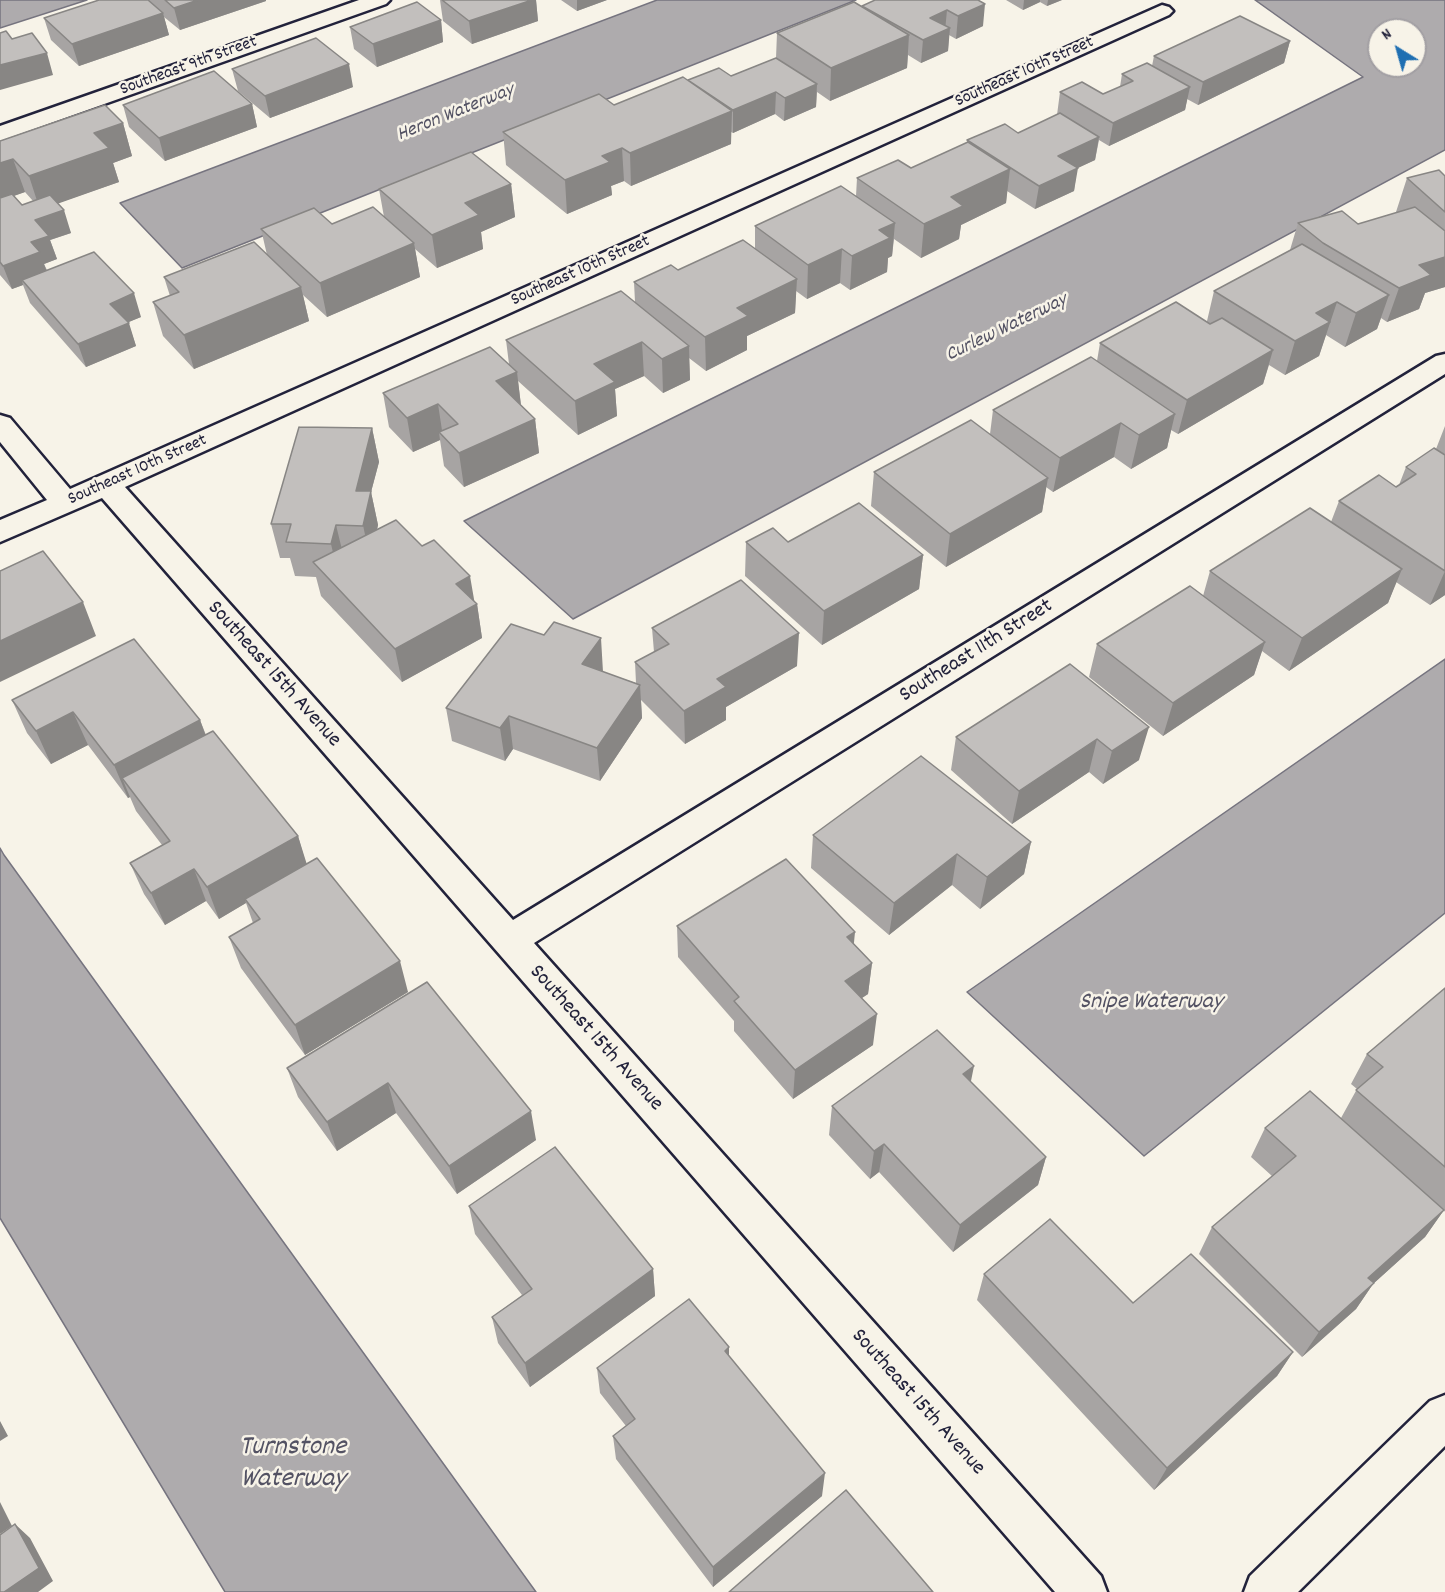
<!DOCTYPE html>
<html>
<head>
<meta charset="utf-8">
<style>
  body { margin:0 }
  #map { position:relative; width:1445px; height:1592px; overflow:hidden; background:#f7f3e8; font-family:Dekko,sans-serif }
  canvas { display:block }
  .north { position:absolute; left:1367px; top:18px; width:60px; height:60px; box-sizing:border-box; background:#f7f3e8; border:2px solid #a29fa3; border-radius:50%; rotate:323deg; font-size:16px; font-weight:700; line-height:24px; text-align:center; color:#22223b }
  .north::after { content:''; display:block; margin:auto; width:21px; height:27px; background:#1f6fb2; clip-path:polygon(50% 0,100% 100%,50% 72%,0 100%) }
</style>
</head>
<body>
<div id="map">
<canvas width="1445" height="1592"></canvas>
<div class="north">N</div>
</div>
<script>
const c = document.querySelector('canvas').getContext('2d');
c.lineJoin = 'round';
function fillPath(path, color) {
  c.fillStyle = color;
  c.fill(path, 'evenodd');
}
function toPath(rows) {
  const path = new Path2D();
  for (const r of rows) {
    path.moveTo(r[0], r[1]);
    for (let i = 2; i < r.length; i += 2) path.lineTo(r[i], r[i + 1]);
  }
  return path;
}
function trace(path, color, width, dash) {
  c.strokeStyle = color;
  c.lineWidth = width;
  c.lineCap = dash ? 'butt' : 'round';
  c.setLineDash(dash || []);
  c.stroke(path);
}
function write(font, color, halo, rows, align = 'center') {
  c.font = font + ' Dekko,sans-serif';
  c.lineWidth = 5;
  c.setLineDash([]);
  c.textBaseline = 'middle';
  c.strokeStyle = halo;
  c.fillStyle = color;
  for (const [text, x, y, turn = 0] of rows) {
    c.save();
    c.translate(x, y);
    c.rotate((+turn || 0) * Math.PI / 180);
    c.textAlign = isNaN(turn) ? turn : align;
    if (halo) c.strokeText(text, 0, 0);
    c.fillText(text, 0, 0);
    c.restore();
  }
}
const water = toPath([
  [0,0,87,0,0,28,0,0],
  [657,0,856,0,182,268,120,203,657,0],
  [1255,0,1445,0,1445,150,573,619,464,521,1363,77,1255,0],
  [1379,30,1415,30,1415,66,1379,66,1379,30],
  [1445,659,1445,913,1144,1156,967,992,1445,659],
  [0,848,4,855,536,1592,225,1592,0,1218,0,848]
]);
const minor = toPath([
  [359,0,390,0,386,4,0,141,0,126,359,0],
  [1162,5,1169,7,1173,11,1169,15,125,487,513,920,1436,356,1445,354,1445,374,534,943,1101,1576,1107,1592,1055,1592,102,498,0,542,0,520,47,500,0,442,0,415,10,418,70,489,1162,5],
  [1445,1395,1445,1446,1298,1592,1244,1592,1250,1576,1430,1401,1445,1395]
]);
const wall = toPath([
  [149,0,266,0,266,1,180,30,164,17,169,35,79,66,51,40,44,18,149,1],
  [440,0,536,0,538,21,472,44,443,21],
  [561,0,607,0,577,11],
  [978,0,983,26,956,39,949,35,948,51,921,63,908,55,907,68,830,101,817,92,816,107,784,121,775,114,733,133,731,132,731,144,631,186,624,181,611,186,612,195,567,214,506,165,503,132,614,105,688,81,731,76,776,58,777,33,862,7,862,6],
  [1006,0,1062,0,1047,6,1040,2,1023,10],
  [441,20,443,42,377,67,354,49,350,27],
  [1290,41,1284,63,1198,105,1187,99,1185,110,1109,146,1099,140,1095,160,1077,168,1074,191,1035,209,1007,191,1006,203,961,225,959,239,921,258,894,239,892,256,888,258,887,272,850,290,840,283,807,299,796,291,795,313,747,336,747,350,706,371,689,358,690,380,663,393,644,376,615,389,617,416,578,435,518,381,521,405,535,419,539,453,464,487,444,466,440,440,413,452,389,427,383,393,509,364,506,340,635,302,634,282,678,270,755,248,755,226,856,196,857,178,911,168,967,143,967,140,1018,133,1057,115,1060,92,1103,94,1120,87,1122,74,1152,66,1154,56],
  [232,69,353,87,270,118,238,91],
  [252,104,257,127,165,161,129,127,123,105],
  [123,123,132,156,113,163,119,182,58,203,71,233,50,240,57,259,44,264,47,270,141,317,128,322,136,346,86,367,30,303,23,285,12,289,0,275,0,141],
  [25,192,33,201,22,205,13,196],
  [1445,176,1445,287,1425,293,1419,309,1387,322,1381,318,1377,329,1345,347,1326,335,1319,356,1285,375,1269,365,1263,384,1178,434,1171,430,1167,448,1131,469,1114,457,1053,492,1046,487,1042,512,946,567,871,506,874,472,990,434,993,410,1097,361,1100,343,1207,321,1214,291,1290,250,1298,223,1358,224,1397,213,1396,212,1407,178],
  [511,184,515,217,481,232,483,249,437,268,415,249,420,277,327,317,303,295,309,321,194,369,163,336,153,302,170,296,164,277,267,255,261,229,332,224,384,217,379,189],
  [1445,426,1445,595,1430,605,1396,582,1388,603,1289,671,1262,651,1254,675,1163,736,1089,677,1097,644,1203,596,1210,571,1331,522,1339,501,1396,487,1399,485,1406,467,1436,449],
  [372,428,379,462,371,492,378,525,377,530,477,604,482,638,402,682,321,596,316,577,295,576,290,558,280,558,271,524],
  [746,542,788,542,923,555,919,589,822,645,745,576],
  [652,628,797,666,726,707,726,720,685,744,641,700,642,718,600,781,513,749,505,761,452,741,446,708,603,672,636,683,635,662,654,652],
  [1070,664,1139,760,1103,784,1089,772,1012,824,951,770,956,737],
  [12,700,200,720,206,735,298,836,306,864,408,992,305,1055,241,968,229,937,253,923,246,903,219,919,206,901,165,925,144,894,130,863,162,845,136,811,130,797,128,798,88,745,51,764,27,733],
  [813,835,1031,842,1024,874,980,909,952,885,889,935,811,868],
  [677,926,854,944,872,963,868,994,862,998,873,1045,793,1099,734,1031,734,1021,678,957],
  [427,982,536,1140,457,1194,396,1113,337,1151,298,1097,287,1068],
  [1445,988,1445,1212,1444,1210,1425,1237,1373,1284,1356,1309,1302,1357,1199,1254,1212,1227,1272,1176,1251,1157,1265,1128,1341,1118,1357,1089,1351,1084,1367,1054],
  [971,1082,1046,1157,1038,1185,953,1252,879,1172,870,1179,829,1135,832,1106],
  [469,1206,653,1269,655,1296,530,1387,498,1343,492,1317,522,1295,475,1234],
  [984,1274,1133,1303,1293,1352,1277,1376,1154,1490,977,1300],
  [729,1347,729,1356,822,1496,713,1587,616,1459,613,1436,626,1426,600,1393,597,1368]
]);
const shadedWall = toPath([
  [198,0,266,0,266,1,180,30,174,8],
  [532,0,536,0,538,21,472,44,469,21],
  [577,0,607,0,577,11],
  [1024,0,1040,0,1040,2,1023,10],
  [1048,0,1062,0,1047,6],
  [985,4,983,26,956,39,958,16],
  [947,10,945,31,950,28,948,51,921,63,923,40,930,18],
  [163,13,169,35,79,66,72,44],
  [441,20,443,42,377,67,373,44],
  [909,35,907,68,830,101,831,68],
  [1290,41,1284,63,1198,105,1203,82],
  [47,53,53,75,0,90,0,65],
  [349,64,353,87,270,118,265,96],
  [817,84,816,107,784,121,785,98],
  [1190,87,1185,110,1109,146,1113,123],
  [776,92,775,114,733,133,733,110],
  [252,104,257,127,165,161,159,138],
  [732,111,731,144,631,186,630,153],
  [123,123,132,156,113,163,119,182,40,210,29,176,94,133],
  [1099,137,1095,160,1078,168,1074,191,1035,209,1039,186,1058,156],
  [622,148,624,181,611,186,612,195,567,214,565,180,602,156],
  [13,159,25,192,0,201,0,163],
  [1010,169,1006,203,961,225,959,239,921,258,924,224,951,197],
  [511,184,515,217,481,232,483,249,437,268,432,235,465,203],
  [64,210,71,233,50,240,57,259,44,264,48,275,22,280,23,285,12,289,3,266,31,242,35,220],
  [895,223,892,256,888,258,887,272,850,290,852,256,879,230],
  [414,243,420,277,327,317,320,283],
  [842,249,840,283,807,299,808,265],
  [1445,257,1445,287,1425,293,1419,309,1387,322,1399,288,1419,265],
  [797,279,795,313,747,336,747,350,706,371,705,337,737,308],
  [301,287,309,321,194,369,184,335],
  [134,293,141,317,117,327,110,304],
  [1389,295,1377,329,1345,347,1356,313],
  [1337,302,1319,356,1285,375,1295,341,1316,313],
  [129,323,136,346,86,367,78,344],
  [642,342,644,376,615,389,617,416,578,435,575,401,594,364],
  [689,346,690,380,663,393,662,359],
  [1273,350,1263,384,1178,434,1187,400],
  [517,372,521,406,496,381],
  [438,404,443,437,439,432,440,440,413,452,407,418],
  [1175,414,1167,448,1131,469,1139,435],
  [535,419,539,453,464,487,459,453],
  [1121,423,1114,457,1053,492,1060,458],
  [372,428,379,462,371,492,378,525,370,559,356,491],
  [1048,478,1042,512,946,567,950,534],
  [336,525,344,558,339,578,331,544],
  [923,555,919,589,822,645,824,611],
  [1402,569,1388,603,1289,671,1302,638],
  [1445,571,1445,595,1430,605],
  [470,576,475,605,477,604,482,638,402,682,395,649,456,584],
  [83,602,96,636,0,682,0,641],
  [799,633,797,666,726,707,726,720,685,744,684,711,717,679],
  [601,638,603,672,582,664],
  [1265,642,1254,675,1163,736,1173,703],
  [640,685,642,718,600,781,597,748],
  [73,712,88,745,51,764,36,731],
  [509,716,513,749,505,761,500,728],
  [200,720,212,753,122,778,130,797,128,798,114,765],
  [1149,727,1139,760,1103,784,1112,751],
  [1097,739,1089,772,1012,824,1019,791],
  [298,836,308,868,245,899,246,903,219,919,207,887],
  [1031,842,1024,874,980,909,987,877],
  [957,854,952,885,889,935,894,903],
  [194,869,206,901,165,925,151,893],
  [855,932,852,963,847,937],
  [400,961,408,992,305,1055,295,1025],
  [872,963,868,994,842,1011,845,981],
  [877,1014,873,1045,793,1099,795,1070],
  [974,1066,968,1096,963,1074],
  [388,1083,396,1113,337,1151,327,1122],
  [531,1111,536,1140,457,1194,449,1166],
  [884,1144,879,1172,870,1179,874,1151],
  [1046,1157,1038,1185,953,1252,960,1225],
  [1444,1210,1425,1237,1373,1284,1356,1309,1302,1357,1319,1332,1368,1278],
  [653,1269,655,1296,530,1387,525,1363],
  [729,1347,729,1372,725,1351],
  [1293,1352,1277,1376,1154,1490,1167,1468],
  [0,1421,8,1436,0,1441],
  [825,1473,822,1496,713,1587,713,1567],
  [0,1502,12,1526,0,1534],
  [15,1524,30,1538,53,1581,38,1592,4,1592]
]);
const building = toPath([
  [99,0,148,0,163,13,72,44,44,18,99,0],
  [165,0,198,0,174,8,165,0],
  [442,0,532,0,469,21,442,0],
  [875,0,978,0,985,4,958,16,947,10,930,18,950,28,923,40,862,6,875,0],
  [417,2,441,20,373,44,350,27,417,2],
  [854,2,909,35,831,68,777,33,854,2],
  [1240,16,1290,41,1203,82,1154,56,1240,16],
  [6,31,12,39,32,33,47,53,0,65,0,33,6,31],
  [316,38,349,64,265,96,232,69,316,38],
  [776,58,817,84,785,98,776,92,733,110,688,80,719,68,731,76,776,58],
  [1147,63,1190,87,1113,123,1060,92,1082,82,1103,94,1133,81,1122,74,1147,63],
  [214,71,252,104,159,138,123,105,214,71],
  [683,77,732,111,630,153,622,148,602,156,610,162,565,180,503,132,599,94,614,105,683,77],
  [105,105,123,123,94,133,109,148,29,176,13,159,0,163,0,141,105,105],
  [1060,113,1099,137,1058,156,1078,168,1039,186,967,140,1005,124,1018,133,1060,113],
  [968,142,1010,169,951,197,963,206,924,224,857,178,898,160,911,168,968,142],
  [471,152,511,184,465,203,479,215,432,235,379,189,471,152],
  [1439,170,1445,176,1445,212,1407,178,1439,170],
  [841,186,895,223,879,230,890,238,852,256,842,249,808,265,755,226,841,186],
  [12,194,22,205,50,195,64,210,35,220,49,236,31,242,40,252,3,266,0,262,0,198,12,194],
  [373,207,414,243,320,283,261,229,314,208,332,224,373,207],
  [1415,207,1445,231,1445,257,1419,265,1431,275,1399,288,1323,243,1298,223,1342,211,1358,224,1415,207],
  [743,240,797,279,737,308,748,316,705,337,634,282,671,265,678,270,743,240],
  [254,242,301,287,184,335,153,302,179,292,164,277,254,242],
  [1302,244,1389,295,1356,313,1337,302,1316,313,1330,322,1295,341,1214,291,1302,244],
  [94,252,134,293,110,304,129,323,78,344,22,280,94,252],
  [621,291,689,346,662,359,642,342,594,364,615,382,575,401,506,340,621,291],
  [1176,302,1210,324,1222,318,1273,350,1187,400,1100,343,1176,302],
  [490,347,517,372,496,381,535,419,459,453,439,432,458,424,438,404,407,418,383,393,490,347],
  [1091,357,1175,414,1139,435,1121,423,1060,458,993,410,1091,357],
  [971,420,1048,478,950,534,874,472,971,420],
  [299,427,372,428,356,491,371,491,363,526,336,525,331,544,286,542,291,524,271,524,299,427],
  [1434,448,1445,455,1445,571,1339,501,1379,475,1396,487,1416,474,1406,467,1434,448],
  [859,503,923,555,824,611,746,542,773,528,788,542,859,503],
  [1310,508,1402,569,1302,638,1210,571,1310,508],
  [396,520,422,546,434,540,470,576,456,584,477,604,395,649,313,562,396,520],
  [43,551,83,602,0,641,0,571,43,551],
  [741,580,799,633,717,679,726,687,684,711,635,662,669,644,652,628,741,580],
  [1190,586,1265,642,1173,703,1097,644,1190,586],
  [554,622,601,638,582,664,640,685,597,748,509,716,500,728,446,708,511,624,544,635,554,622],
  [134,639,200,720,114,765,73,712,36,731,12,700,134,639],
  [1070,664,1149,727,1112,751,1097,739,1019,791,956,737,1070,664],
  [213,731,298,836,207,887,194,869,151,893,130,863,170,841,122,778,213,731],
  [921,756,1031,842,987,877,957,854,894,903,813,835,921,756],
  [317,858,400,961,295,1025,229,937,260,919,245,899,317,858],
  [786,859,855,932,847,937,872,963,845,981,877,1014,795,1070,734,1001,739,997,677,926,786,859],
  [427,982,531,1111,449,1166,388,1083,327,1122,287,1068,427,982],
  [1445,988,1445,1167,1356,1090,1383,1067,1367,1054,1445,988],
  [937,1030,974,1066,963,1074,1046,1157,960,1225,884,1144,874,1151,832,1106,937,1030],
  [1310,1091,1444,1210,1368,1278,1374,1283,1319,1332,1212,1227,1296,1156,1265,1128,1310,1091],
  [555,1147,653,1269,525,1363,492,1317,532,1289,469,1206,555,1147],
  [1050,1219,1133,1303,1191,1254,1293,1352,1167,1468,984,1274,1050,1219],
  [689,1299,729,1347,725,1351,825,1473,713,1567,613,1436,635,1419,597,1368,689,1299],
  [846,1490,933,1592,729,1592,846,1490],
  [15,1524,39,1568,4,1592,0,1592,0,1535,15,1524]
]);
const farStreetnames = [
  ["Southeast 9th Street",189,67,-20],
  ["Southeast 10th Street",1025,73,-24],
  ["Southeast 10th Street",581,272,-24],
  ["Southeast 10th Street",138,471,-24]
];
const farWaternames = [
  ["Heron Waterway",456,114,-22],
  ["Curlew Waterway",1007,329,-26]
];
const streetNames = [
  ["Southeast 11th Street",977,652,-32],
  ["Southeast 15th Avenue",273,675,48],
  ["Southeast 15th Avenue",595,1039,48],
  ["Southeast 15th Avenue",917,1403,48]
];
const waterNames = [
  ["Snipe Waterway",1151,1004]
];
const nearWaternames = [
  ["Turnstone",293,1449],
  ["Waterway",293,1481]
];
fillPath(water, '#aeabad');
trace(water, '#76747f', 1.5);
trace(minor, '#22223b', 5);
fillPath(minor, '#f7f3e8');
fillPath(wall, '#a7a4a3');
fillPath(shadedWall, '#888684');
fillPath(building, '#c2bfbd');
trace(building, '#888684', 1.5);
write('18px', '#22223b', '#f7f3e8', farStreetnames);
write('italic 20px', '#535263', '#f7f3e8', farWaternames);
write('22px', '#22223b', '#f7f3e8', streetNames);
write('italic 24px', '#535263', '#f7f3e8', waterNames);
write('italic 28px', '#535263', '#f7f3e8', nearWaternames);
</script>
</body>
</html>
